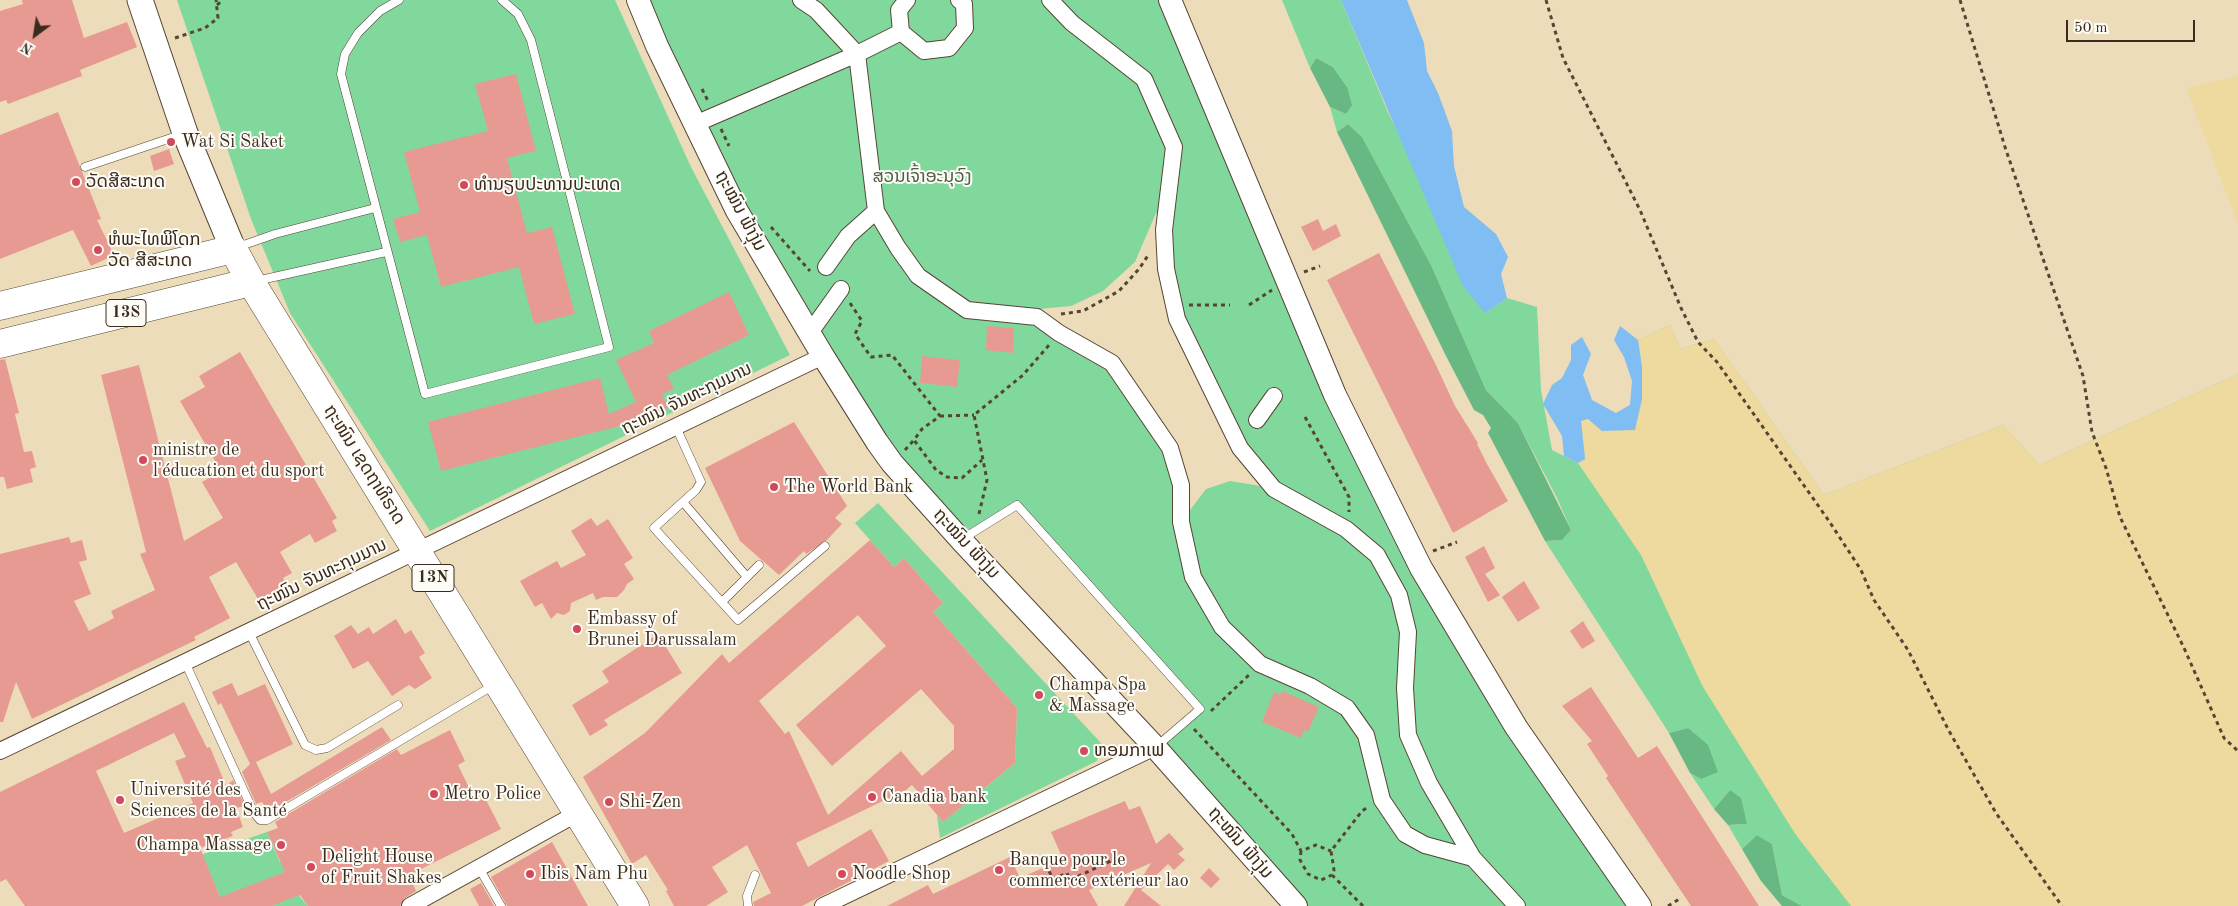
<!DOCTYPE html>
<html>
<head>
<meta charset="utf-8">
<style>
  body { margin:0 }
  #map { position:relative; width:2238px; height:906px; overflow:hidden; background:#eddcb9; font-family:"Old Standard TT",serif }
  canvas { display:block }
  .north { position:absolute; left:10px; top:10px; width:50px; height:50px; -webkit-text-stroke:4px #fdfcf7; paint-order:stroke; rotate:211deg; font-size:14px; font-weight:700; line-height:20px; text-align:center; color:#3b2a1e }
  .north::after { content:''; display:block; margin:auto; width:18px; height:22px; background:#3b2a1e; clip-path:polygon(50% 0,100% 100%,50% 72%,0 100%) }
  .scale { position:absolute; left:2066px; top:20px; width:129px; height:22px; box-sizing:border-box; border:2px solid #3b2a1e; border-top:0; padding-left:6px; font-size:15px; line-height:18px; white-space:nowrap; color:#3b2a1e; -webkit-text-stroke:4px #fdfcf7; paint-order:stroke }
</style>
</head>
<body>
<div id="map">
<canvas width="2238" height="906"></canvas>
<div class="north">N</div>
<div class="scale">50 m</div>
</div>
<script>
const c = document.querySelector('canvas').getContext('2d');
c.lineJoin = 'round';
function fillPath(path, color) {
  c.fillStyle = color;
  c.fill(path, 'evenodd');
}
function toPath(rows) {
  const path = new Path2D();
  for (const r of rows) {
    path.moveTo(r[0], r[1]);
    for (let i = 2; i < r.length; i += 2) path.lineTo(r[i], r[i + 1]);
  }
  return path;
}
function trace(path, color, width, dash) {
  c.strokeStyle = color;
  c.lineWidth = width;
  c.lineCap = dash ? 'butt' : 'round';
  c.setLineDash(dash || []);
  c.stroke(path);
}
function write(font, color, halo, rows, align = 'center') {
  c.font = font + ' "Old Standard TT","Noto Sans Lao",serif';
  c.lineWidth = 4;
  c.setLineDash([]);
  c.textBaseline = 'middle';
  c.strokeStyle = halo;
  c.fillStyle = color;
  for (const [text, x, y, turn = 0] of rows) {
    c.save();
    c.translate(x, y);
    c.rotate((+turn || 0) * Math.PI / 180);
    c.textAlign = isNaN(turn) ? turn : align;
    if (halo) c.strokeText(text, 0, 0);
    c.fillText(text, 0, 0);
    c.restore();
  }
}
const green = toPath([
  [177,0,615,0,691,167,790,355,430,531,290,313,251,219],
  [638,0,1170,0,1421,568,1640,906,1296,906,1155,747,1200,709,1018,506,961,540,823,356],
  [1156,213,1166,213,1177,319,1240,448,1273,488,1230,481,1206,489,1181,522,1170,448,1112,363,1037,317,1039,309,1071,306,1103,291,1135,262],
  [1282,0,1341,0,1387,110,1485,313,1507,298,1537,307,1541,390,1552,450,1578,463,1585,459,1581,421,1635,430,1642,367,1638,340,1670,325,1680,349,1714,339,1824,495,2003,425,2039,465,2238,374,2238,906,1802,906,1782,895,1772,844,1757,835,1742,849,1728,825,1747,824,1730,790,1714,809,1690,773,1701,779,1688,728,1669,733,1545,541,1562,540,1571,530,1557,498,1518,423,1486,390,1431,265,1362,137,1348,124,1337,132,1330,107,1346,114,1347,87,1333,67,1316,58,1310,68],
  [878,503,1101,743,1097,761,940,838,937,815,943,822,1015,763,1017,708,933,612,943,603,904,558,894,567,855,523],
  [267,832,280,862,284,860,300,897,308,906,271,906,221,899,206,864,195,857]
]);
const forest = toPath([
  [1316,58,1333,67,1347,87,1352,105,1346,114,1330,107,1310,68],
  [1348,124,1362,137,1431,265,1486,390,1518,423,1571,530,1562,540,1545,541,1488,433,1491,428,1483,415,1474,410,1445,354,1337,132],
  [1688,728,1708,745,1718,772,1701,779,1690,773,1669,733],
  [1730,790,1741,798,1747,824,1728,825,1714,809],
  [1757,835,1772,844,1782,895,1802,906,1782,906,1761,881,1742,849]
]);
const sand = toPath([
  [2238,76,2238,224,2186,88],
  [1670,325,1680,349,1714,339,1824,495,2003,425,2039,465,2238,374,2238,906,1851,906,1796,835,1703,687,1641,555,1578,463,1585,459,1581,421,1588,419,1635,430,1642,367,1638,340]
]);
const water = toPath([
  [1341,0,1407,0,1424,43,1427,71,1438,93,1452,131,1454,166,1464,207,1496,234,1508,257,1501,274,1507,298,1485,313,1463,286],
  [1620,326,1638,340,1642,367,1642,399,1635,430,1602,431,1588,419,1581,421,1585,459,1578,463,1564,456,1562,436,1543,404,1552,385,1562,378,1571,360,1571,345,1582,337,1591,354,1583,375,1592,400,1616,413,1630,405,1632,381,1624,357,1614,340]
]);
const building = toPath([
  [22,0,72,0,84,38,127,22,137,47,80,70,82,76,8,104,6,100,0,102,0,11,23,4],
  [516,74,536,151,507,158,527,233,552,227,575,314,534,324,519,267,441,287,427,235,400,242,393,219,420,212,404,152,488,131,475,84],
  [58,112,101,219,97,220,114,255,91,266,73,230,0,259,0,135],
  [169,149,174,164,154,171,150,156],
  [1318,219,1323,231,1336,224,1341,236,1313,251,1301,227],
  [1379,253,1436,365,1455,406,1478,443,1477,444,1487,464,1508,501,1453,533,1327,280],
  [729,292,749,335,667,375,674,389,662,394,668,408,625,427,624,425,441,471,428,422,600,378,609,414,636,402,616,360,654,343,649,331],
  [987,326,1014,328,1013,353,986,350],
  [240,352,337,518,332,521,337,531,315,543,310,534,280,552,292,573,283,578,289,588,261,604,236,562,209,577,230,618,194,637,196,640,32,719,16,682,3,722,0,722,0,554,69,537,71,543,82,540,87,560,79,562,91,594,74,601,89,631,114,618,111,611,155,590,140,554,146,552,101,375,139,365,184,541,223,518,202,482,221,471,180,401,205,387,199,376],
  [922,356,960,360,957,387,920,383],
  [5,359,19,413,15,414,24,452,32,451,36,467,30,469,33,482,7,489,4,477,0,477,0,360],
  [794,422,847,506,835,518,842,524,826,541,806,554,804,551,779,575,740,541,705,468],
  [591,518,597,526,608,519,633,558,624,564,634,579,627,584,624,590,617,597,603,597,596,600,593,593,571,603,570,611,564,615,557,613,551,619,542,603,535,607,520,581,557,561,561,568,586,555,571,531],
  [870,540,894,567,904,558,943,603,933,612,1017,708,1015,763,943,822,912,785,891,802,889,798,796,843,808,867,871,829,889,861,802,906,754,906,753,902,771,893,747,845,712,867,728,892,706,906,674,906,666,891,668,890,646,855,632,864,583,777,645,733,722,654,729,663],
  [858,615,886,646,796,725,832,766,921,689,954,726,954,749,922,776,901,751,828,815,789,731,785,734,759,701],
  [1484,546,1495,568,1485,574,1500,595,1488,602,1465,557],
  [1524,581,1540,608,1518,622,1502,597],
  [396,619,405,634,411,630,425,653,419,657,432,678,415,689,409,685,392,696,368,661,353,669,334,636,351,625,358,634,369,627,373,634],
  [1583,621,1595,641,1582,649,1570,631],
  [658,634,682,673,604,720,608,725,590,736,572,705,609,682,602,671],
  [232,683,238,696,265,684,293,744,256,762,271,794,382,727,391,740,269,812,262,802,256,804,242,772,250,764,221,703,218,705,212,692],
  [1591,687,1638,758,1657,746,1759,906,1691,906,1606,778,1608,776,1587,744,1592,741,1562,706],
  [1282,691,1319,707,1308,732,1304,730,1301,738,1262,722,1274,692,1280,695],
  [184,702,207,748,210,747,226,786,233,780,245,806,236,808,243,827,231,832,233,836,200,848,220,897,285,872,267,832,278,828,275,822,397,749,401,755,450,730,465,761,458,765,476,802,485,798,501,829,409,875,416,891,405,898,400,906,308,906,300,895,271,906,25,906,6,879,0,882,0,792],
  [174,733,186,757,175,761,193,803,124,833,96,771],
  [1125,801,1129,810,1140,806,1156,844,1169,833,1184,849,1178,854,1185,860,1174,870,1168,864,1141,890,1161,906,1124,906,1151,863,1089,890,1098,906,887,906,928,885,933,894,1010,857,1020,878,1063,859,1051,832],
  [552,842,588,906,507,906,491,877],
  [1209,868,1220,879,1211,888,1200,878],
  [481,883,494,906,479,906,470,889]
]);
const path = toPath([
  [1546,0,1563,58,1640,210,1681,308,1698,342,1717,362,1829,521,1861,570,1874,600,1908,650,1949,731,1996,813,2062,906],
  [1960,0,2005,147,2083,376,2092,432,2106,468,2120,517,2184,648,2224,738,2238,751],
  [217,5,223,0],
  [175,38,205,28,218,18,216,0],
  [702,89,708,101],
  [721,129,729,146],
  [771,227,810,271],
  [1304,272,1320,266],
  [850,303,862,321,855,334,871,357,892,355,940,416,922,429,914,440,936,470,947,477,962,478,982,460],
  [1189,305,1230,305],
  [1249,305,1272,290],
  [1061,314,1083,311,1119,291,1139,269,1149,254],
  [940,416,974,415],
  [1305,417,1349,497,1349,512],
  [905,450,914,440],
  [979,514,987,480,974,415,1023,375,1049,345],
  [1433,551,1457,542],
  [1211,711,1250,674],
  [1194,729,1292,834,1301,851,1316,845,1331,851],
  [1301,851,1300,860,1308,874,1321,880,1332,875],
  [1042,857,1053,879,1067,873,1070,880,1113,860],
  [1363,906,1332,875,1334,870,1331,851,1362,811,1368,807],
  [1668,906,1681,898]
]);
const lane = toPath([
  [399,0,380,11,358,33,345,54,341,74,425,394,609,347,531,40,518,14,502,0],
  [85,167,183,134],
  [238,247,275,234,375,208],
  [256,281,386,252],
  [676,427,701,482,696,490,654,528,738,620,825,546],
  [683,502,747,577],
  [964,538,1017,505,1200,709,1157,746],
  [722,602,759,565],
  [249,632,305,745,316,750,327,748,398,705],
  [185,662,254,813,260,820,267,820,494,685],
  [479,868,501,906],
  [748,906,747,896,755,875]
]);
const street = toPath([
  [801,0,816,10,857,54,876,211,898,248,918,276,967,310,1037,317,1059,333,1112,363,1170,448,1181,485,1181,522,1193,577,1222,627,1260,664,1310,686,1347,708,1366,735,1382,800,1405,834,1425,845,1473,858,1517,906],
  [907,0,899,10,901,32,924,51,949,48,965,28,964,4,959,0],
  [1050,0,1072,23,1144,79,1174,147,1164,230,1166,269,1177,319,1240,448,1274,489,1346,529,1377,555,1399,595,1408,632,1405,688,1408,735,1429,783,1473,858],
  [695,124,857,54,901,32],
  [826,267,848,236,876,211],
  [809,334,841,289],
  [1257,420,1274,396],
  [0,751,823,356],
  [410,906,576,814],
  [823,906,1155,747]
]);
const secondary = toPath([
  [638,0,657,46,737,211,823,356,877,442,892,463,961,540,1155,747,1296,906],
  [1170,0,1335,395,1421,568,1516,727,1640,906]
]);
const primary = toPath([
  [140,0,185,133,233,249]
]);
const highway = toPath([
  [0,306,233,249,251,282,635,906],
  [0,344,251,282]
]);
const markers = [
  [171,142,5,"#d1495b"],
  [76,182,5,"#d1495b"],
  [464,185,5,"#d1495b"],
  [98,250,5,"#d1495b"],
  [143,460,5,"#d1495b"],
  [774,487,5,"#d1495b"],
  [577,629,5,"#d1495b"],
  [1039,695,5,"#d1495b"],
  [1084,751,5,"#d1495b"],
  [434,794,5,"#d1495b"],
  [872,797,5,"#d1495b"],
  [120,800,5,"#d1495b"],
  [609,802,5,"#d1495b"],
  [281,845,5,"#d1495b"],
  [311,867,5,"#d1495b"],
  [999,870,5,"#d1495b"],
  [530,874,5,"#d1495b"],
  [842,874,5,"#d1495b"]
];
const shields = [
  [126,313,40],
  [433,578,42]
];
const shieldNames = [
  ["13S",126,313],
  ["13N",433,578]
];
const poiNames = [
  ["Wat Si Saket",181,142],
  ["ວັດສີສະເກດ",86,182],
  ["ທຳນຽບປະທານປະເທດ",474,185],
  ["ຫໍພະໄທພິໂດກ",108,240],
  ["ວັດ ສີສະເກດ",108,261],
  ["ministre de",153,450],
  ["l'éducation et du sport",153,471],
  ["The World Bank",784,487],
  ["Embassy of",587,619],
  ["Brunei Darussalam",587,640],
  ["Champa Spa",1049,685],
  ["& Massage",1049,706],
  ["ຫອມກາເຟ",1094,751],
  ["Université des",130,790],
  ["Sciences de la Santé",130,811],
  ["Metro Police",444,794],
  ["Canadia bank",882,797],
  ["Shi-Zen",619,802],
  ["Champa Massage",271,845,"right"],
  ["Delight House",321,857],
  ["of Fruit Shakes",321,878],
  ["Banque pour le",1009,860],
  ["commerce extérieur lao",1009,881],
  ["Ibis Nam Phu",540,874],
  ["Noodle Shop",852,874]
];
const parkNames = [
  ["ສວນເຈົ້າອະນຸວົງ",922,177]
];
const streetNames = [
  ["ຖະໝົນ ຟ້າງຸ່ມ",740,211,62],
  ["ຖະໜົນ ຈັນທະກຸມມານ",687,399,-26],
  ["ຖະໜົນ ເຊດຖາທິຣາດ",364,465,58],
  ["ຖະໝົນ ຟ້າງຸ່ມ",966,544,47],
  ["ຖະໜົນ ຈັນທະກຸມມານ",322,575,-26],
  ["ຖະໝົນ ຟ້າງຸ່ມ",1240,843,49]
];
fillPath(green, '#81d89d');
fillPath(forest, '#68b884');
fillPath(sand, '#eeda9e');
fillPath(water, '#7fbdf2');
fillPath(building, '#e79a91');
trace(lane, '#564535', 9);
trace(street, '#564535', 18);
trace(secondary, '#564535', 24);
trace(primary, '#564535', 27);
trace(highway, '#564535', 29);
trace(path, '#564535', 3, [4, 4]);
trace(lane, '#fff', 8);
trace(street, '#fff', 16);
trace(secondary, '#fff', 22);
trace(primary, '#fff', 25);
trace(highway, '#fff', 28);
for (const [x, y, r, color] of markers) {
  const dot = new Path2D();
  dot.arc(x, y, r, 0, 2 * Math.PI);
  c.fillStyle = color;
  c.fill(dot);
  trace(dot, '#fdfcf7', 2);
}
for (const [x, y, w] of shields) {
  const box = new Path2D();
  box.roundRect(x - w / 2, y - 13.5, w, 27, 4);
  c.fillStyle = '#fdfcf7';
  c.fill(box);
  trace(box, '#3b2a1e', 1);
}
write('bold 16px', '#3b2a1e', null, shieldNames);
write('18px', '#3b2a1e', '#fdfcf7', poiNames, 'left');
write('18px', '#505e44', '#fdfcf7', parkNames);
write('18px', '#3b2a1e', '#fdfcf7', streetNames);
</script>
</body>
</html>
